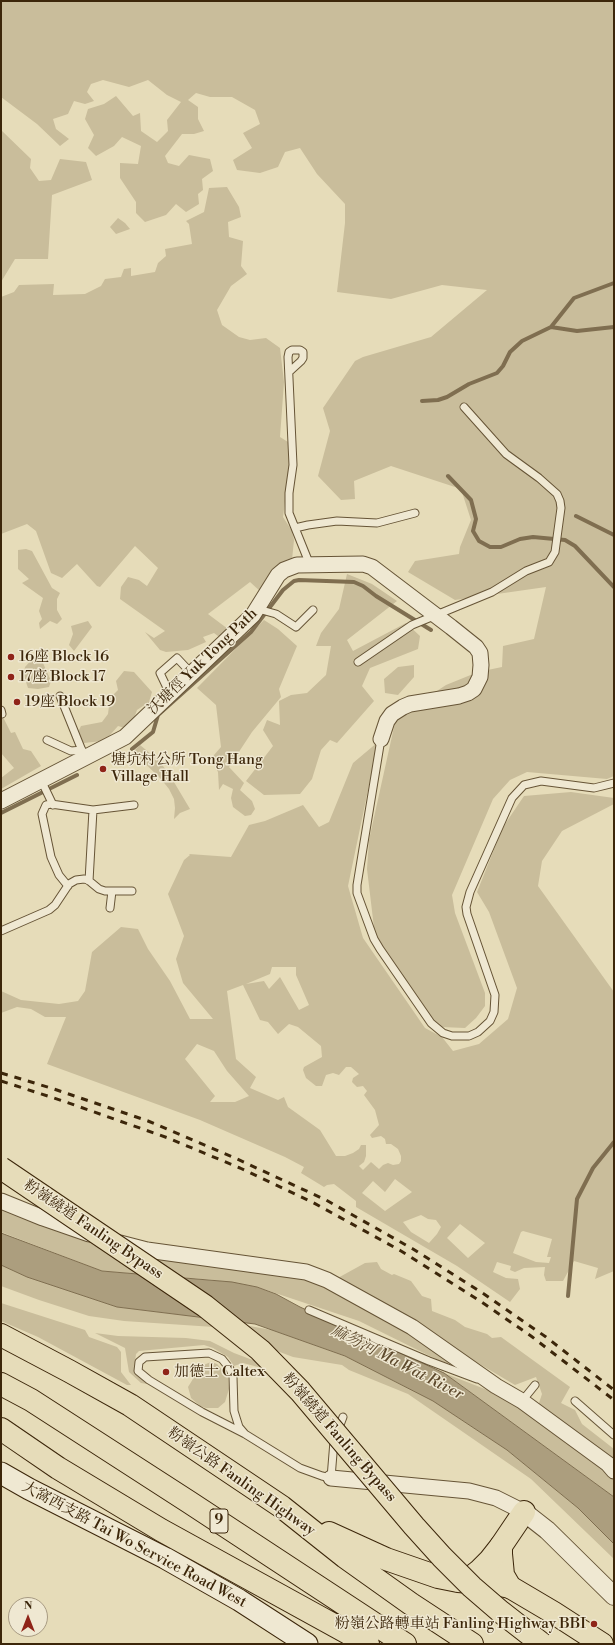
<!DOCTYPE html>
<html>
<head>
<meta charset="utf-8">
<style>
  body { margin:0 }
  #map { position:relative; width:615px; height:1645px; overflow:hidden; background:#e6dcb9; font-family:"Libre Bodoni",serif }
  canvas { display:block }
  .frame { position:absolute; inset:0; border:2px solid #3c260a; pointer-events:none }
  .north { position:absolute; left:8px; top:1597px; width:40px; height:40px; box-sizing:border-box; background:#efe8d2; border:1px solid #a79a82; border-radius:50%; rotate:0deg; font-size:11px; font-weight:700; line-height:16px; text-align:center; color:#3c260a }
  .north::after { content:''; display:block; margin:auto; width:14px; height:18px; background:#8f2418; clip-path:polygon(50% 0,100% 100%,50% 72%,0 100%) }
</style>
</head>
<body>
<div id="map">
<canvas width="615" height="1645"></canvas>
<div class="frame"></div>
<div class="north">N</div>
</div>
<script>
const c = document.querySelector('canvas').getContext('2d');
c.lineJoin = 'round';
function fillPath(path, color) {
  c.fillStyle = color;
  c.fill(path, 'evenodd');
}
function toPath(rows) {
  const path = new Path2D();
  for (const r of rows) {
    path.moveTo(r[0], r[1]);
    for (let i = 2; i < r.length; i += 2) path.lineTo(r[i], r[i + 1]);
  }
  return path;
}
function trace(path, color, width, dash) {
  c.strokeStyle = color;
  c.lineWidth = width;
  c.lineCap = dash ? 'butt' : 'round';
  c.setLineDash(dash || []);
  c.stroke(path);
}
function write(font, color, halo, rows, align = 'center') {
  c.font = font + ' "Libre Bodoni","Noto Serif TC",serif';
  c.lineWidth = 3;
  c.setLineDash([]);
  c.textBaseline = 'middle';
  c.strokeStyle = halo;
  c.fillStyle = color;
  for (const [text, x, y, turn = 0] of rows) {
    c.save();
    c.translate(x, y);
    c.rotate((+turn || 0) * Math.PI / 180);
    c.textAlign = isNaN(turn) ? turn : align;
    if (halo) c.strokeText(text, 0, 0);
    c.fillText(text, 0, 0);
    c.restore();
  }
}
const green = toPath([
  [1,1,614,1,614,776,607,779,527,772,510,780,493,799,452,895,455,913,485,993,485,1006,476,1018,465,1028,441,1027,432,1019,375,936,367,869,369,840,396,718,446,685,478,672,502,667,503,646,534,639,546,587,455,600,408,572,415,561,459,554,460,547,471,520,461,489,391,466,354,481,355,499,341,500,318,476,330,431,323,408,355,361,363,357,431,337,487,290,442,285,391,299,337,292,345,223,345,204,317,174,300,148,285,152,278,167,260,173,237,170,233,160,252,148,243,133,260,124,255,110,232,97,210,97,196,93,188,100,198,107,198,119,204,131,194,134,182,134,165,156,168,163,179,166,189,155,210,159,213,171,202,179,203,190,198,194,199,204,186,212,176,204,166,215,145,222,136,213,136,202,120,178,120,163,138,164,141,146,122,137,114,146,96,156,88,148,94,135,85,119,88,109,104,104,116,96,133,116,140,113,141,131,157,142,168,131,167,120,181,102,167,95,148,80,129,87,103,80,91,84,87,92,94,101,85,104,74,101,68,114,53,119,56,129,69,139,60,146,37,124,1,97],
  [1,130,31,159,30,168,39,181,51,180,60,159,86,162,92,180,52,195,48,259,15,259,1,282],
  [227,187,239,207,241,217,228,222,229,237,243,241,241,266,247,274,231,286,217,310,222,325,239,337,250,340,266,338,280,348,284,382,280,437,288,442,290,463,283,517,292,531,294,540,292,560,261,592,250,582,208,614,228,629,223,636,218,636,214,633,203,637,206,642,188,650,166,652,160,650,145,632,154,638,165,631,120,599,121,587,128,577,139,580,147,586,158,568,135,546,100,587,97,586,77,564,62,578,51,573,36,531,27,524,1,534,1,297,14,292,19,285,54,284,53,295,85,294,101,286,105,279,121,277,124,269,131,268,131,276,155,272,158,263,166,256,165,249,192,244,189,224,186,221,204,212,209,188],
  [118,218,125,223,130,229,116,234,110,227],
  [26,549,32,551,52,588,60,593,57,599,57,610,62,619,57,624,50,621,40,629,39,623,42,619,39,611,43,598,22,583,29,579,18,569,18,550],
  [347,574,372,584,397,601,347,640,353,651,406,623,420,636,418,649,370,668,362,686,374,701,337,743,330,740,321,750,312,779,300,794,264,795,246,781,273,746,263,730,267,720,280,725,279,701,291,695,307,693,326,675,331,646,316,646,321,633,339,609],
  [264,620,278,629,297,646,279,689,281,697,252,732,229,767,244,783,240,790,252,801,255,809,251,815,245,816,233,807,231,798,233,789,223,784,219,790,218,772,213,762,214,755,221,747,216,705,197,688],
  [88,621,92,627,74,651,69,645,73,634,71,626],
  [35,656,43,663,51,681,49,687,38,689,28,688,24,676,25,667],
  [414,665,414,677,398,695,385,693,384,679,398,667],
  [124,671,134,672,152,692,149,702,137,710,133,721,125,728,118,726,110,735,102,741,84,743,77,734,81,726,102,722,108,714,110,698,118,690,116,681],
  [3,717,11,733,15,732,23,749,31,751,41,766,1,789,1,778,14,768,1,753,1,718],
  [378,742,348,886,363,938,425,1028,442,1037,453,1051,479,1044,508,1019,517,988,489,912,477,892,503,827,524,796,571,792,614,798,614,804,562,831,542,861,538,886,614,992,614,1271,595,1279,598,1268,574,1261,563,1281,546,1281,544,1275,545,1267,524,1268,515,1272,510,1270,511,1266,497,1262,493,1272,506,1278,518,1279,520,1289,510,1302,457,1266,356,1207,356,1201,334,1184,327,1185,324,1187,301,1173,304,1167,285,1157,200,1120,47,1064,66,1017,45,1017,31,1009,17,1007,1,1013,1,991,21,1000,59,1004,78,1001,85,991,92,952,121,927,138,929,148,949,170,981,190,1019,213,1019,183,983,176,959,184,936,168,894,184,860,190,855,189,854,231,857,249,825,265,821,303,805,319,827,329,822,353,763],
  [272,967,296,967,296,975,309,1005,299,1010,280,977,269,989,264,981,246,984,270,974],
  [243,985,260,1020,268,1022,278,1034,289,1024,298,1027,321,1046,322,1057,304,1067,303,1070,306,1078,316,1086,322,1086,326,1075,333,1073,339,1075,346,1067,351,1067,359,1074,353,1078,352,1082,357,1087,363,1086,367,1091,364,1095,375,1110,379,1125,370,1135,372,1138,381,1136,385,1139,386,1144,391,1144,398,1149,401,1156,401,1161,399,1164,393,1165,388,1163,383,1165,379,1169,371,1162,363,1170,359,1166,364,1162,366,1156,366,1145,361,1145,359,1149,353,1153,345,1156,336,1156,320,1130,288,1107,284,1097,278,1100,250,1088,256,1077,236,1059,227,991],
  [197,1044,214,1051,227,1071,249,1096,235,1102,210,1102,215,1096,185,1059],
  [395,1179,412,1192,385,1211,362,1193,373,1181,385,1192],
  [421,1215,428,1219,436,1220,441,1227,437,1234,429,1243,411,1232,403,1222],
  [460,1224,485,1243,468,1258,447,1238],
  [523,1231,552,1239,547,1257,551,1257,549,1263,536,1262,513,1253,521,1232],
  [140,745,157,759,168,772,190,809,180,813,174,819,175,808,174,799,169,789,161,779,133,752],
  [1,1201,112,1241,306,1272,456,1359,446,1364,359,1321,257,1287,214,1280,102,1271,1,1232],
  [377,1262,381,1269,392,1275,394,1274,411,1281,422,1296,431,1299,432,1311,455,1320,465,1327,487,1334,492,1338,501,1337,570,1387,561,1403,575,1410,582,1424,614,1449,614,1497,444,1373,523,1404,536,1412,542,1394,536,1377,515,1385,336,1279,365,1263],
  [1,1265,25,1276,117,1307,199,1317,272,1330,347,1357,433,1401,507,1450,578,1508,614,1544,614,1559,531,1479,408,1394,349,1370,342,1365,293,1357,214,1327,124,1321,89,1316,39,1300,1,1286],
  [1,1303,85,1330,89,1337,117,1347,121,1352,121,1372,131,1385,127,1385,38,1337,1,1321],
  [95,1333,118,1336,186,1338,210,1341,234,1353,266,1365,258,1367,243,1363,234,1366,228,1357,213,1348,204,1345,139,1351,136,1354,134,1369,137,1375,147,1384,141,1383,129,1372,125,1348],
  [211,1362,217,1364,228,1376,229,1389,225,1402,218,1408,206,1408,200,1406,191,1398,188,1387,201,1366]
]);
const water = toPath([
  [1,1233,102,1271,232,1282,257,1287,276,1294,300,1307,444,1373,614,1497,614,1544,578,1508,507,1450,433,1401,345,1356,255,1324,117,1307,27,1277,1,1265,1,1233]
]);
const stream = toPath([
  [551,327,574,298,614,283],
  [422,401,438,400,447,397,469,384,497,373,503,366,510,352,522,341,551,327,577,331,614,327],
  [448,476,471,500,476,519,473,531,479,541,490,547,501,547,520,539,533,537,565,540,575,546,614,587],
  [576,516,614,535],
  [132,749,153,732,158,715,251,632,283,590,294,581,299,580,354,582,363,586,376,596,431,630],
  [1,813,77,775],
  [568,1296,577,1199,593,1168,614,1142]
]);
const service = toPath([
  [289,372,301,361,303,358,303,352,300,350,292,350,289,352,288,357,293,465,289,493,289,513,310,565],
  [295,528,308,525,337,521,377,523,415,513],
  [258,609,276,614,296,627,313,610],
  [358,662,412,625,492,592,526,571,549,562,555,552,561,508,560,501,557,494,539,478,506,454,464,407],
  [170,694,160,673,177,658,192,674],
  [60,696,85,758],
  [1,710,2,714],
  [381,739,357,885,357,893,374,939,380,949,431,1023,443,1033,452,1036,469,1036,478,1032,490,1021,494,1012,495,995,467,914,466,907,470,892,512,798,524,785,541,781,594,788,614,783],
  [47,740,71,751,82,750],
  [41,780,53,805],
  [89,881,93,810],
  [68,886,59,875,51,857,42,814,46,805,51,804,93,810,134,805],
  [110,908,112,891],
  [1,931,49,910,55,905,69,884,76,880,84,879,88,880,99,889,105,891,132,891],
  [309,1310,429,1361,477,1379],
  [522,1401,535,1385],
  [575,1401,614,1435],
  [245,1434,239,1427,234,1411,233,1377,230,1369,222,1359,209,1353,145,1357,139,1362,138,1371,149,1380,202,1412,245,1434,300,1468,322,1476,331,1478,334,1441,343,1417]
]);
const minor = toPath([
  [1,801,125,737,253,615,278,575,284,570,297,565,363,564,372,567,451,627,476,647,480,653,481,665,480,677,474,689,468,693,459,696,410,704,403,707,392,714,387,721,381,739],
  [1,1201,43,1218,89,1234],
  [120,1243,147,1250,306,1272,327,1280,412,1327,496,1386,522,1401,608,1464,614,1471],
  [331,1478,469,1491,496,1498,524,1512]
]);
const tertiary = toPath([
  [524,1512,547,1530,614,1596]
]);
const secondary = toPath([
  [1,1473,29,1489,165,1558,239,1600,307,1644]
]);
const trunk = toPath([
  [524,1512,501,1546,501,1554,503,1575,510,1587,554,1613,602,1644]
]);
const motorway = toPath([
  [1,1335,69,1371,130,1405,282,1507,345,1557,411,1604,472,1644],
  [1,1384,31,1400,189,1502,405,1644],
  [1,1429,58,1468,161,1530,368,1644],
  [329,1533,386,1559,438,1577,458,1581,495,1584,510,1587],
  [458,1581,470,1578,479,1571,490,1560,501,1546]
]);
const rail = toPath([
  [1,1073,51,1088,148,1121,237,1159,326,1200,413,1249,484,1294,546,1337,614,1390],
  [1,1081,63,1101,168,1138,240,1168,312,1202,401,1251,480,1301,531,1336,614,1400]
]);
const motorwayBridge = toPath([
  [1,1168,205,1306,260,1350,300,1391,414,1526,442,1557,472,1587,501,1612,542,1644]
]);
const markers = [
  [11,657,4,"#8f2418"],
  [11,677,4,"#8f2418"],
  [17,702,4,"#8f2418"],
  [103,769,4,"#8f2418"],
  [166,1372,4,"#8f2418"],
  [594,1624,4,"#8f2418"]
];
const shields = [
  [219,1521,18]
];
const shieldNames = [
  ["9",219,1521]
];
const poiNames = [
  ["16座 Block 16",19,657],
  ["17座 Block 17",19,677],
  ["19座 Block 19",25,702],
  ["塘坑村公所 Tong Hang",111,760],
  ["Village Hall",111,777],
  ["加德士 Caltex",174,1372],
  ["粉嶺公路轉車站 Fanling Highway BBI",586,1624,"right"]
];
const streetNames = [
  ["沃塘徑 Yuk Tong Path",203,662,-44],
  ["粉嶺繞道 Fanling Bypass",93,1230,34],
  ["粉嶺繞道 Fanling Bypass",339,1438,49],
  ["粉嶺公路 Fanling Highway",241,1482,35],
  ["大窩西支路 Tai Wo Service Road West",134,1545,28]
];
const waterNames = [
  ["麻笏河 Ma Wat River",397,1363,27]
];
fillPath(green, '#c9bd9b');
fillPath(water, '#ac9e7e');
trace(water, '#7f6e50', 1);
trace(stream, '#7f6e50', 4);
trace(service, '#665436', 9);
trace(minor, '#665436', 17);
trace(tertiary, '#665436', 20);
trace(secondary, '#3c260a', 23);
trace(trunk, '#3c260a', 24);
trace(motorway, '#3c260a', 24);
trace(service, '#efe8d2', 7);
trace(minor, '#efe8d2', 15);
trace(tertiary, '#efe8d2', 18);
trace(secondary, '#efe8d2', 21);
trace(trunk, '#e6dcb9', 22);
trace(motorway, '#e6dcb9', 22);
trace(rail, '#3c260a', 3, [7, 7]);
trace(motorwayBridge, '#3c260a', 24, []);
trace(motorwayBridge, '#e6dcb9', 22);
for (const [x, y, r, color] of markers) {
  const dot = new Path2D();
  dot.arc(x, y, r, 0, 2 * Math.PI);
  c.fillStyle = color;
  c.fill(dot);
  trace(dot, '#efe8d2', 1.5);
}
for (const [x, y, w] of shields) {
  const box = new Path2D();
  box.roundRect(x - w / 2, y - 12, w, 24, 3);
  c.fillStyle = '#efe8d2';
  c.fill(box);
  trace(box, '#3c260a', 1);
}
write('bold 14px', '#3c260a', null, shieldNames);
write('15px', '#3c260a', '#efe8d2', poiNames, 'left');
write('15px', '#3c260a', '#efe8d2', streetNames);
write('italic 16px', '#5e4a2d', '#efe8d2', waterNames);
</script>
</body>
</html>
